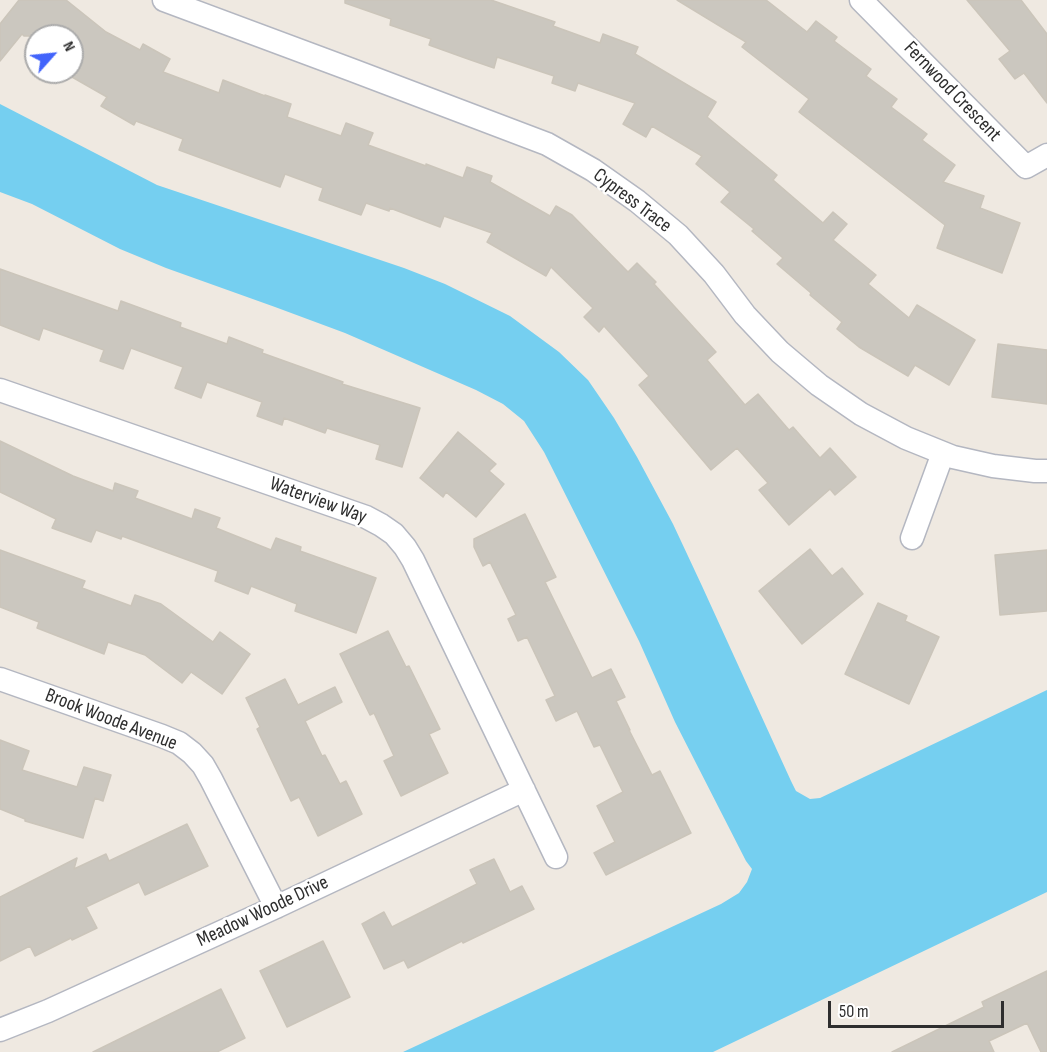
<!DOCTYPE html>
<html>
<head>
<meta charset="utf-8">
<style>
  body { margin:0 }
  #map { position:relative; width:1047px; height:1052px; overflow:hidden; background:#efe9e1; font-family:"Sofia Sans Condensed",sans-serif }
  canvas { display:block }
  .north { position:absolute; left:24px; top:24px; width:60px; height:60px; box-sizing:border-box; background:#fff; border:2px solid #ababab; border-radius:50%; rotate:63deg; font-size:16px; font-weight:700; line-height:24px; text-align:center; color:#2e2e2e }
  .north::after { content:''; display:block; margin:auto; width:21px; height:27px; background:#4264fb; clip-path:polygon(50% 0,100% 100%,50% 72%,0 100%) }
  .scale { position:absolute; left:828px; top:1001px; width:176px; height:27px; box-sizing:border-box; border:3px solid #2e2e2e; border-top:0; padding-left:8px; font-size:18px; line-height:21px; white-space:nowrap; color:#2e2e2e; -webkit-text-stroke:4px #fff; paint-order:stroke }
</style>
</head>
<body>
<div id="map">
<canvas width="1047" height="1052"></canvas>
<div class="north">N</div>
<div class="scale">50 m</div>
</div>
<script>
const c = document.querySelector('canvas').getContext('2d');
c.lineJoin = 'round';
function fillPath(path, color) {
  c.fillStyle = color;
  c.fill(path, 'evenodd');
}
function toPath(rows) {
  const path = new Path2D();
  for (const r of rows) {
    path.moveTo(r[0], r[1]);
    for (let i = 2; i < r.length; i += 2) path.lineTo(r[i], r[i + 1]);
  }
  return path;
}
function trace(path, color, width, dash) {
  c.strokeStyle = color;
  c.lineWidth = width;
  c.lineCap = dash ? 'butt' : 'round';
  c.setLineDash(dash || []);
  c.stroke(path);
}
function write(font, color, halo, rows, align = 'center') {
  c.font = font + ' "Sofia Sans Condensed",sans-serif';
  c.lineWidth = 5;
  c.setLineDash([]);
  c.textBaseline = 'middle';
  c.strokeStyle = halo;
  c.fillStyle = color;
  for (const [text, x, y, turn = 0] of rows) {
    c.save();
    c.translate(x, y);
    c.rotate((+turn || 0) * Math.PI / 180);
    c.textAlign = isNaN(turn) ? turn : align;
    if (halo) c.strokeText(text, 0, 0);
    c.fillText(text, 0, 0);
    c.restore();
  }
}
const water = toPath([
  [0,104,157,185,404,268,445,284,510,316,559,352,588,380,614,418,637,457,673,524,702,586,791,781,796,791,810,799,820,798,1047,690,1047,892,713,1052,403,1052,721,904,739,893,747,882,752,869,746,861,675,722,639,641,544,452,524,421,503,404,476,390,345,333,275,307,166,268,120,249,32,204,0,192]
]);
const building = toPath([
  [19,0,66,0,106,32,140,50,143,44,170,59,163,72,219,93,223,80,265,96,265,95,291,104,287,117,341,136,346,123,373,133,368,145,426,166,426,164,463,178,467,167,492,176,490,182,550,216,556,206,572,215,628,272,637,263,656,282,654,284,716,352,707,360,745,405,758,394,789,430,793,427,820,458,830,448,856,477,835,495,830,489,789,525,759,490,768,483,737,448,711,470,639,385,649,376,604,326,599,332,584,317,593,308,551,267,546,276,487,242,492,233,444,216,440,227,390,208,389,211,366,203,361,215,319,200,323,188,285,174,280,187,179,150,183,139,136,121,134,125,101,106,107,97,72,77,72,36,24,36,22,34,0,61,0,24,19,0],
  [345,0,491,0,555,22,553,26,600,43,603,34,638,47,635,54,716,102,707,117,777,175,773,180,823,223,833,212,847,224,833,240,876,275,868,284,909,318,917,305,975,340,949,385,915,365,908,376,859,347,837,329,842,322,810,295,811,293,777,264,783,258,752,231,754,229,721,202,730,192,696,164,702,156,652,126,646,137,623,124,635,103,578,83,575,91,552,83,554,76,497,57,494,68,468,59,429,45,431,39,390,25,391,19,345,3,345,0],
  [677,0,766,0,807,32,816,21,837,37,834,41,871,69,866,76,897,99,891,107,927,134,922,140,955,165,943,182,984,196,980,208,1020,223,1002,273,937,248,945,225,799,112,809,99,742,47,746,42,677,0],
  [967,0,1021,0,1047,34,1047,103,1024,73,1015,79,999,59,1010,51,967,0],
  [0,269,118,311,121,301,181,323,180,327,227,344,229,337,263,350,262,353,343,382,342,384,420,408,402,467,376,459,380,445,327,428,325,433,284,418,282,425,257,416,262,402,207,382,201,398,175,388,183,367,131,348,123,369,100,361,104,350,43,328,39,340,0,325,0,269],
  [998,344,1047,350,1047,404,992,397,998,344],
  [458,432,496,464,489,471,504,484,476,517,446,492,443,497,420,478,458,432],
  [0,441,73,476,113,491,115,483,138,491,135,498,192,519,195,509,220,518,216,528,271,550,276,538,301,547,300,551,376,578,356,633,295,611,297,604,251,586,248,594,215,581,218,571,122,536,121,539,96,530,91,542,52,528,56,519,0,492,0,441],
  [525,514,556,577,545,582,592,678,611,669,625,697,616,701,630,730,629,730,652,775,660,771,691,833,606,875,594,853,615,842,597,806,623,792,600,745,594,747,577,711,556,721,546,700,555,696,527,637,518,641,508,619,516,615,490,562,483,566,474,547,474,539,525,514],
  [810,549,832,576,842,568,863,594,802,644,759,591,810,549],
  [0,550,85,581,82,588,131,606,135,595,161,604,213,642,220,632,250,654,222,694,191,672,182,683,145,655,108,642,104,654,37,628,39,622,0,607,0,550],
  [1047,550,1047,611,1000,615,995,555,1047,550],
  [878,603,907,616,905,621,939,637,909,704,845,674,878,603],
  [388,631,406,667,409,666,440,729,429,734,448,773,401,796,384,761,394,756,374,713,370,715,340,654,388,631],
  [285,679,298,705,335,687,342,702,305,721,322,756,325,755,340,784,346,781,362,814,318,836,299,797,291,801,257,729,260,727,246,698,285,679],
  [0,740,29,751,22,770,77,787,84,767,111,775,103,801,95,798,83,838,25,821,25,819,0,809,0,740],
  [187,824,208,866,145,895,139,882,86,907,97,928,72,940,71,938,35,956,30,946,0,961,0,897,77,858,74,869,106,854,109,861,187,824],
  [494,859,510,892,522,886,534,909,463,943,462,941,408,968,404,960,384,969,362,924,384,912,392,927,477,884,470,870,494,859],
  [323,941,350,997,287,1027,260,971,323,941],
  [1047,971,1047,1052,1041,1052,1027,1023,989,1041,994,1052,892,1052,984,1007,982,1002,1047,971],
  [221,989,245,1038,217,1052,93,1052,221,989]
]);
const minor = toPath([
  [164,0,352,70,547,144,593,170,637,201,678,235,714,274,745,315,780,352,819,385,861,414,906,438,953,457,993,466,1035,471,1047,471],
  [861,0,1026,167,1047,155],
  [0,390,366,517,381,525,394,534,405,547,413,560,556,857],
  [912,538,943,453],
  [0,679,162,736,179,743,192,753,203,765,211,779,276,907],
  [0,1030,48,1011,276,907,524,790]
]);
const streetNames = [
  ["Fernwood Crescent",952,92,46],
  ["Cypress Trace",632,201,37],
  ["Waterview Way",318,501,20],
  ["Brook Woode Avenue",111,720,21],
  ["Meadow Woode Drive",263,912,-25]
];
fillPath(water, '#75cff0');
fillPath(building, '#cbc7bf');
trace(building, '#cbc5ba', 1.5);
trace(minor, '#b4b7c1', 25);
trace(minor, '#fff', 22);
write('20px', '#2e2e2e', '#fff', streetNames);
</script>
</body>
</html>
